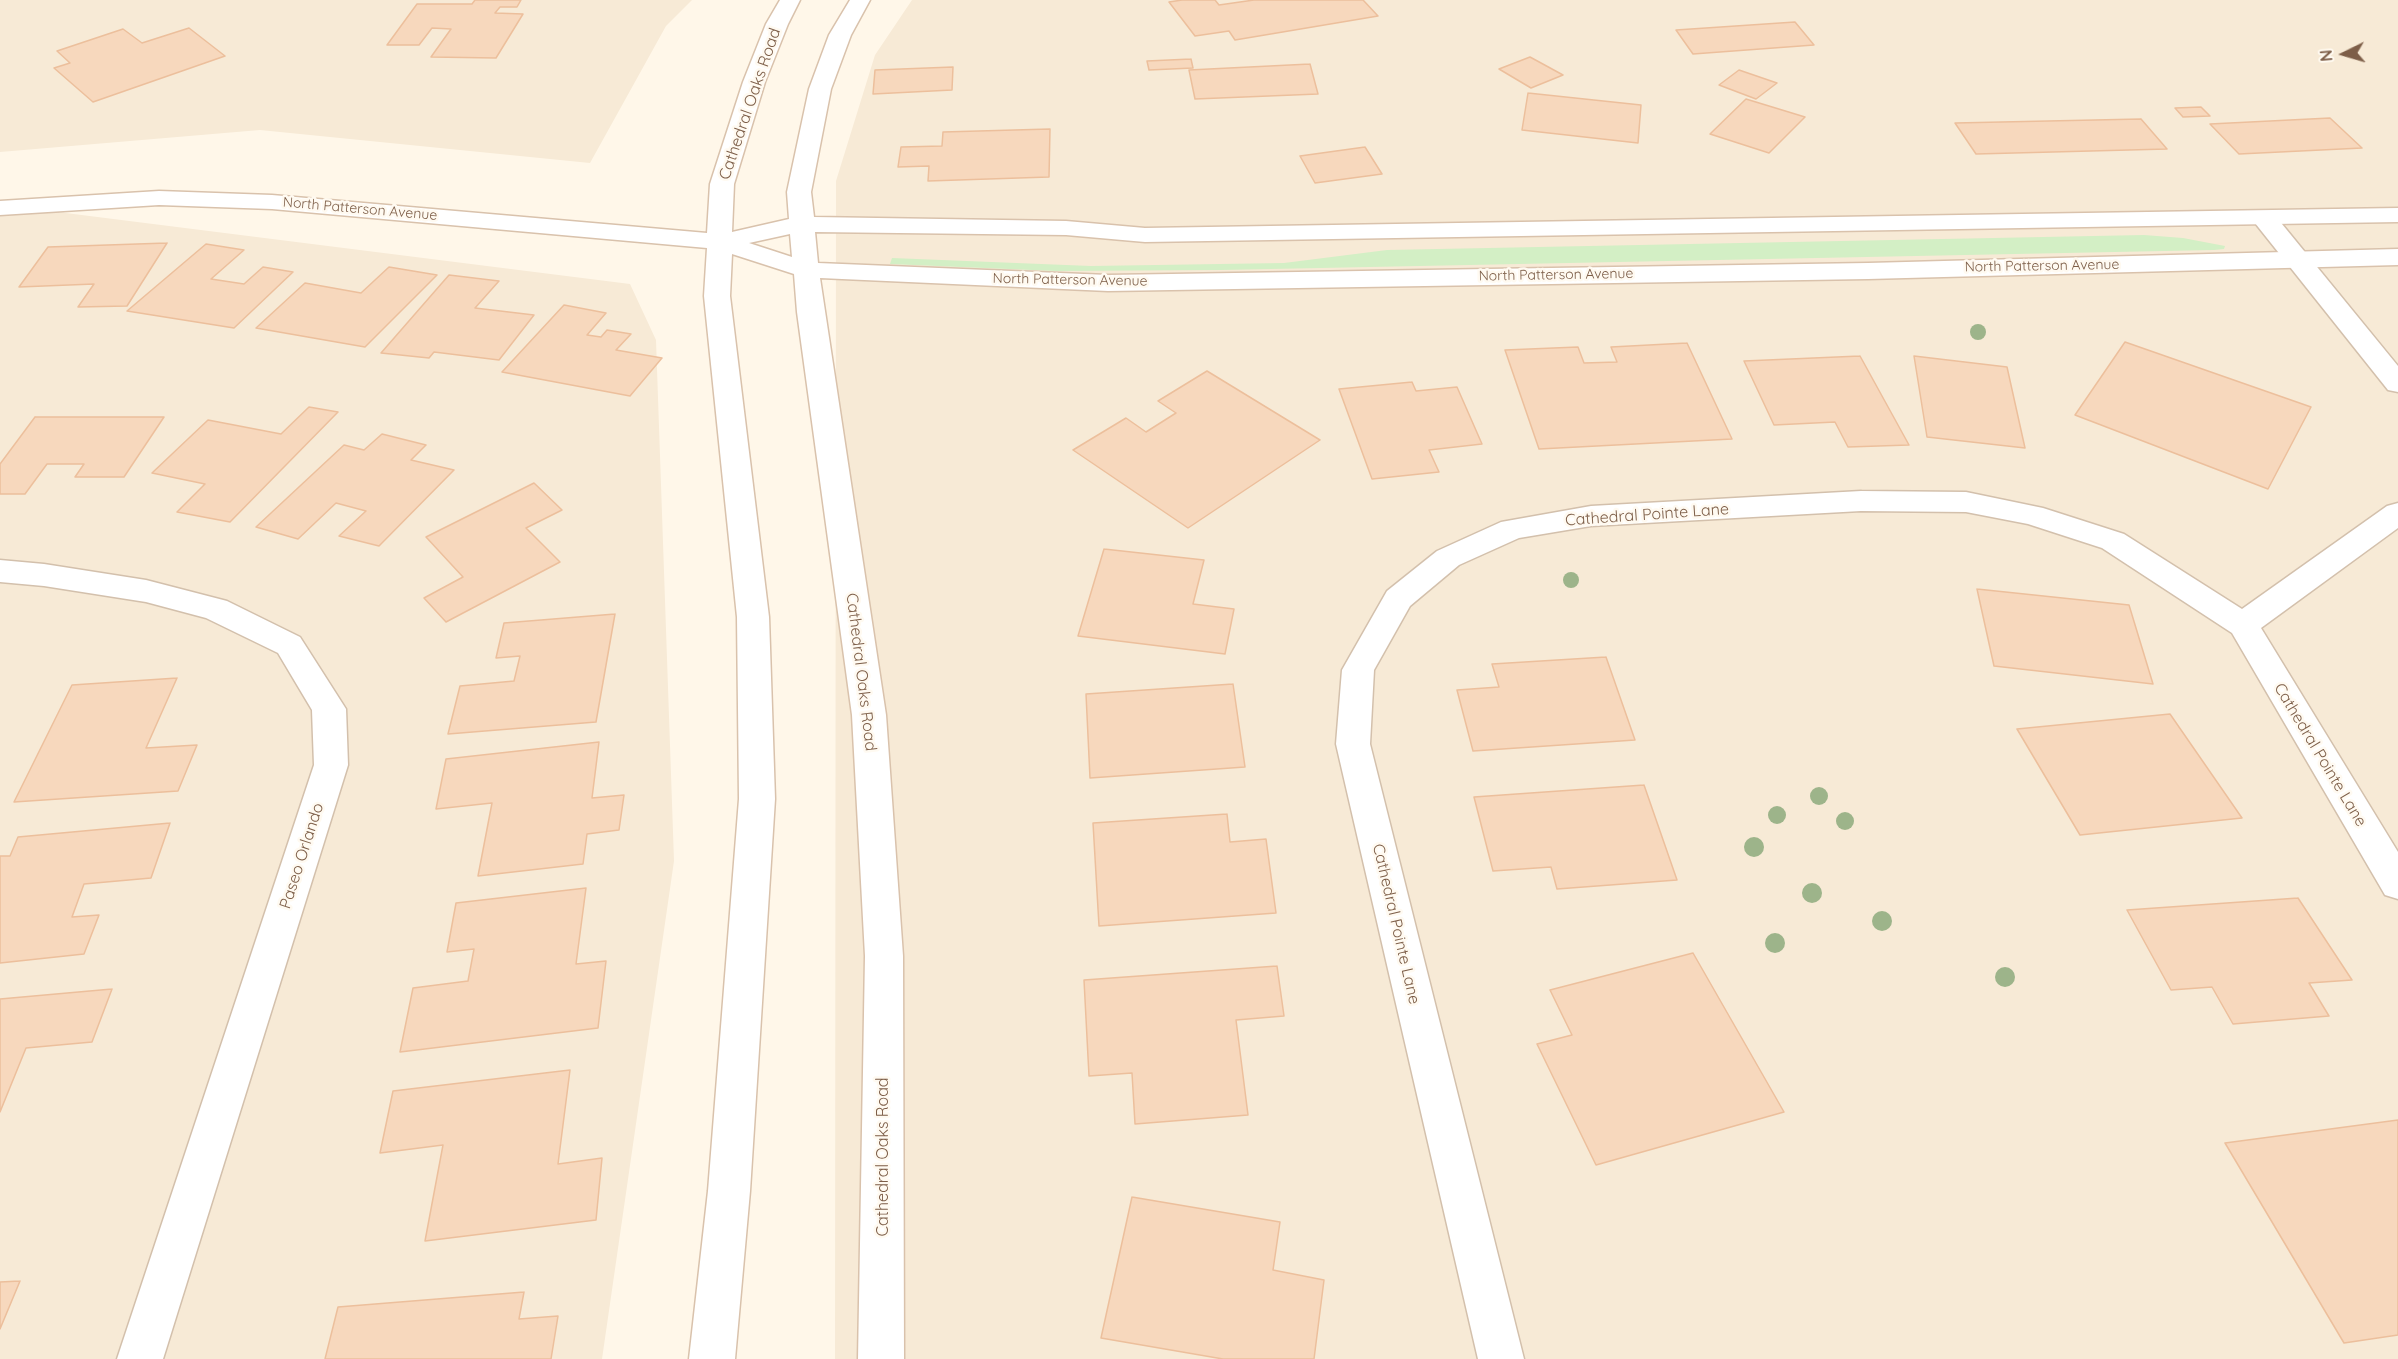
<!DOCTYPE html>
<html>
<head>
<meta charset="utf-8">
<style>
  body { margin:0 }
  #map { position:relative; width:2398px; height:1359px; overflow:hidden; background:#fff7e9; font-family:Quicksand,sans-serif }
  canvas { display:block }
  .north { position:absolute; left:2314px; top:24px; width:60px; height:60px; -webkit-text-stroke:4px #fffaf1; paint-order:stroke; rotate:265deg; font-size:16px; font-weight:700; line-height:24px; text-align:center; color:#7d5e48 }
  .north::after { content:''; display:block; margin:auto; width:21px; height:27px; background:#7d5e48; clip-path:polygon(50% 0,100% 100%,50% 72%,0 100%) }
</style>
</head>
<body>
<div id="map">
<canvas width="2398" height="1359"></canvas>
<div class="north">N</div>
</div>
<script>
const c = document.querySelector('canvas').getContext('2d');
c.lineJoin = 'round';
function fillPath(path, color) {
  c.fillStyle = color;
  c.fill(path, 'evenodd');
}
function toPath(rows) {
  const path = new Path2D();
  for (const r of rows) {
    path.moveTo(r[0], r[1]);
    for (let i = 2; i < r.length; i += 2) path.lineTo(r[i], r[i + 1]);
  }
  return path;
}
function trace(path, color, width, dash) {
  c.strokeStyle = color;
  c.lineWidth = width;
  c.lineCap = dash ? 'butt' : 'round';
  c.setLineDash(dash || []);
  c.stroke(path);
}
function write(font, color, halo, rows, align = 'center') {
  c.font = font + ' Quicksand,sans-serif';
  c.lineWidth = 5;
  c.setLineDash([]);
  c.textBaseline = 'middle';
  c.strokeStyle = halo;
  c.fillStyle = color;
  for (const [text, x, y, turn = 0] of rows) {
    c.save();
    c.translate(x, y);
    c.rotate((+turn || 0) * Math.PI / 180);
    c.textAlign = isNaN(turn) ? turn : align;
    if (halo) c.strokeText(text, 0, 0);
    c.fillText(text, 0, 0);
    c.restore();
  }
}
const residential = toPath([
  [0,0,692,0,666,26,590,163,260,130,0,152],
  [912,0,2398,0,2398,1359,835,1359,836,181,875,55],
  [10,206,630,284,656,340,674,861,602,1359,0,1359,0,209]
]);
const green = toPath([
  [2144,235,2183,238,2225,246,2224,249,2214,250,1221,270,1056,271,890,264,892,258,1091,266,1284,263,1387,250]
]);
const building = toPath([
  [475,0,521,0,517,7,500,7,495,13,523,14,496,58,431,57,451,29,432,28,419,45,387,45,417,4,472,4,475,0],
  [1182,0,1215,0,1219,5,1254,0,1363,0,1378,16,1235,40,1229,31,1195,36,1169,2,1182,0],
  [1795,22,1814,45,1693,54,1676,30,1795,22],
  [189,28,225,56,93,102,54,68,70,63,57,51,123,29,142,43,189,28],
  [1530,57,1563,75,1531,88,1499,69,1530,57],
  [1191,59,1193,68,1149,70,1147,61,1191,59],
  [1310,64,1318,94,1195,99,1189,70,1310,64],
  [953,67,952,90,873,94,875,70,953,67],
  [1739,70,1777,83,1756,99,1719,85,1739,70],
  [1528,93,1641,105,1638,143,1522,130,1528,93],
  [1746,99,1805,117,1769,153,1710,134,1746,99],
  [2201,107,2210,116,2183,117,2175,108,2201,107],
  [2330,118,2362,148,2239,154,2210,124,2330,118],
  [2141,119,2167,149,1976,154,1955,123,2141,119],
  [1050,129,1049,177,928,181,929,166,898,167,901,147,942,146,943,132,1050,129],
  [1365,147,1382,174,1315,183,1300,156,1365,147],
  [167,243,127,306,78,307,94,284,19,287,48,247,167,243],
  [206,244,244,250,211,279,244,284,263,267,293,272,234,328,127,311,206,244],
  [389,267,437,275,365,347,256,328,305,283,361,293,389,267],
  [449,275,499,281,475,308,534,315,499,360,434,352,429,358,381,353,449,275],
  [564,305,606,313,587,335,601,337,607,330,631,334,616,350,662,358,630,396,502,372,564,305],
  [2125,342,2311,407,2268,489,2075,415,2125,342],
  [1687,343,1732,439,1539,449,1505,350,1578,347,1584,363,1617,362,1611,347,1687,343],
  [1860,356,1909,445,1848,447,1835,422,1774,425,1744,361,1860,356],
  [1914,356,2007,367,2025,448,1927,437,1914,356],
  [1207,371,1320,440,1188,528,1073,450,1126,418,1146,432,1176,413,1158,401,1207,371],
  [1412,382,1416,391,1457,387,1482,444,1429,450,1439,472,1372,479,1339,389,1412,382],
  [309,407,338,412,230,522,177,512,205,484,152,473,208,420,281,434,309,407],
  [35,417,164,417,124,477,75,477,84,464,47,464,25,494,0,494,0,464,35,417],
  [382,434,426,445,411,460,454,470,379,546,339,536,366,511,336,503,298,539,256,527,344,445,364,450,382,434],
  [534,483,562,510,526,528,560,562,446,622,424,598,463,577,426,537,534,483],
  [1104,549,1204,560,1193,604,1234,609,1225,654,1078,636,1104,549],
  [1977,589,2129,605,2153,684,1994,666,1977,589],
  [615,614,596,722,448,734,460,686,514,681,520,656,496,658,504,623,615,614],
  [1606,657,1635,740,1473,751,1457,690,1499,687,1492,664,1606,657],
  [177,678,146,748,197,745,178,791,14,802,72,685,177,678],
  [1233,684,1245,767,1090,778,1086,694,1233,684],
  [2170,714,2242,818,2080,835,2017,729,2170,714],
  [599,742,592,798,624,795,619,830,587,834,583,864,478,876,492,803,436,809,446,759,599,742],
  [1644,785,1677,880,1557,889,1551,867,1493,871,1474,797,1644,785],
  [1227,814,1230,842,1266,839,1276,913,1099,926,1093,823,1227,814],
  [170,823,151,878,84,884,72,917,99,915,84,954,0,963,0,856,10,856,18,837,170,823],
  [586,888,576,964,606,961,598,1028,400,1052,413,988,468,981,474,949,447,952,456,903,586,888],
  [2298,898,2352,980,2309,983,2329,1016,2233,1024,2212,987,2171,990,2127,910,2298,898],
  [1693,953,1784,1112,1596,1165,1537,1044,1572,1035,1550,990,1693,953],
  [1277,966,1284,1016,1236,1020,1248,1115,1135,1124,1132,1073,1089,1076,1084,980,1277,966],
  [112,989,92,1042,26,1048,0,1112,0,999,112,989],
  [570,1070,558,1164,602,1158,596,1220,425,1241,443,1145,380,1153,393,1091,570,1070],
  [2398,1120,2398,1335,2344,1343,2225,1143,2398,1120],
  [1132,1197,1280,1222,1273,1270,1324,1280,1314,1359,1223,1359,1101,1338,1132,1197],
  [20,1281,0,1329,0,1282,20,1281],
  [524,1292,519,1319,558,1316,551,1359,325,1359,338,1307,524,1292]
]);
const street = toPath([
  [2264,211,2273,213,2398,366,2398,392,2388,390,2255,223,2252,218,2255,213,2264,211],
  [1861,491,1966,492,2043,508,2124,534,2242,609,2387,506,2398,503,2398,528,2261,628,2398,852,2398,899,2385,895,2232,633,2102,548,2028,524,1966,512,1861,511,1591,526,1519,538,1459,565,1410,606,1374,670,1370,744,1524,1359,1478,1359,1336,744,1342,670,1387,591,1437,551,1501,522,1591,506,1861,491],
  [0,560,44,564,146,580,227,601,300,637,346,709,348,765,163,1359,117,1359,314,765,312,710,278,653,206,618,146,602,44,586,0,582,0,560]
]);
const secondary = toPath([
  [780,0,800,0,788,24,765,82,734,184,732,232,789,219,787,192,809,89,829,35,850,0,870,0,851,35,831,89,811,192,814,217,1066,221,1145,228,2398,208,2398,222,1145,242,1066,235,815,232,818,263,1108,275,1868,263,2398,249,2398,265,1868,279,1108,291,820,278,886,715,903,956,904,1359,858,1359,865,956,852,715,797,312,794,274,732,254,730,296,769,617,775,799,750,1191,735,1359,689,1359,708,1191,739,799,737,617,704,296,707,248,272,209,159,205,0,215,0,201,159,191,272,195,707,233,710,184,743,82,766,24,780,0],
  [790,234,792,257,749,243,790,234]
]);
const trees = [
  [1978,332,8],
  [1571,580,8],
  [1819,796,9],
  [1777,815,9],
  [1845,821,9],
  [1754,847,10],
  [1812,893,10],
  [1882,921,10],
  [1775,943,10],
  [2005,977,10]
];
const farStreetnames = [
  ["North Patterson Avenue",360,209,5],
  ["North Patterson Avenue",2042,266,-1],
  ["North Patterson Avenue",1556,275,-1],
  ["North Patterson Avenue",1070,280,1]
];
const streetNames = [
  ["Cathedral Oaks Road",750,104,-71],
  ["Cathedral Pointe Lane",1647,515,-4],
  ["Cathedral Oaks Road",861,672,83],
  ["Cathedral Pointe Lane",2320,755,59],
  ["Paseo Orlando",302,856,-72],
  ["Cathedral Pointe Lane",1396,924,77],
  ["Cathedral Oaks Road",883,1157,-90]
];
fillPath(residential, '#f7ead6');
fillPath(green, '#d3efc5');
fillPath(building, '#f7d8bd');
trace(building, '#ecbf9c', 1.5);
trace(street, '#d3c0ac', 3);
trace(secondary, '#d9c2ac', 3);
fillPath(street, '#fff');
fillPath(secondary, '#fff');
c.fillStyle = '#9db48a';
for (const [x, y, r] of trees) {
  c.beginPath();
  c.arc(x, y, r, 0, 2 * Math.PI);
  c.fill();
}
write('14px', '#7d5e48', '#fffaf1', farStreetnames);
write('16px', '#7d5e48', '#fffaf1', streetNames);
</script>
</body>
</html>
